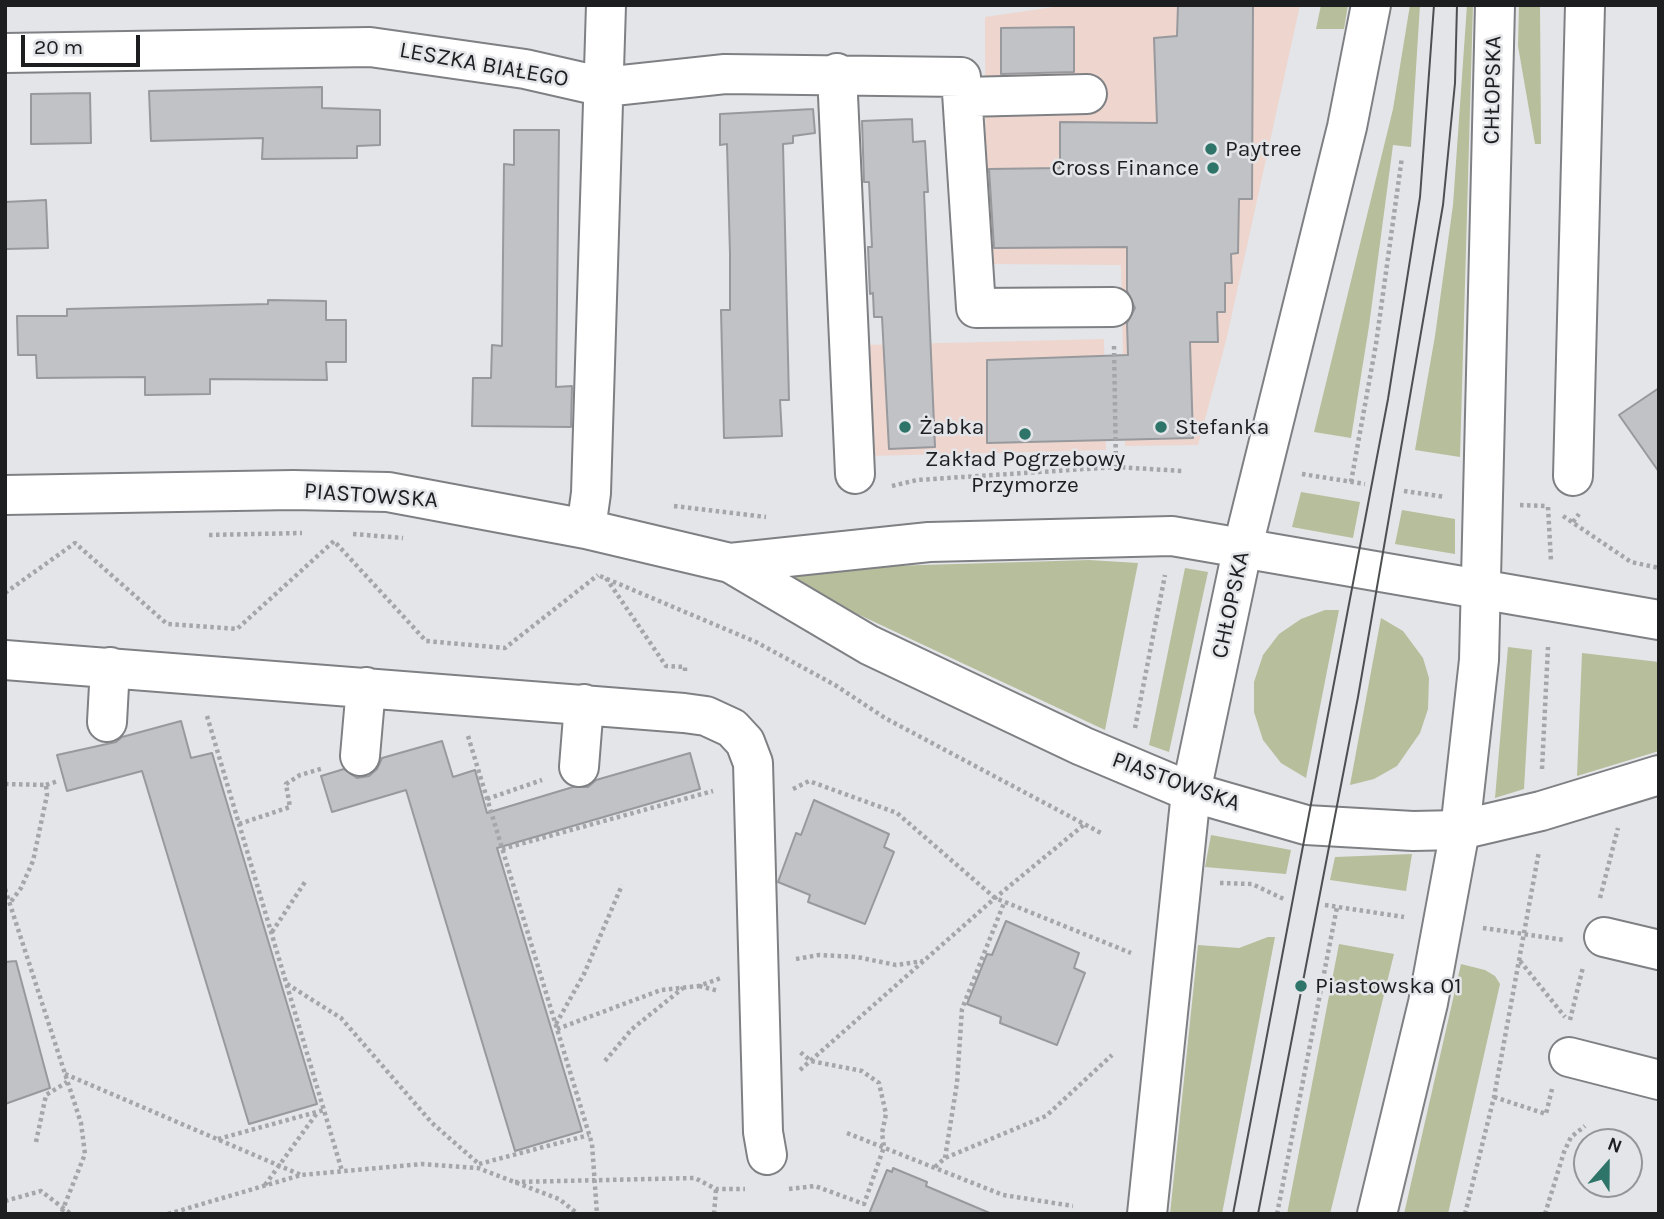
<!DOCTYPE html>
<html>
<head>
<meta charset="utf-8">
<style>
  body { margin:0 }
  #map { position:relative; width:1664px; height:1219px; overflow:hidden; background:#e3e5e9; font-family:Karla,sans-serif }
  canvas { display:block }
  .frame { position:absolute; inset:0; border:7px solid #1d1e20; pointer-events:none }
  .north { position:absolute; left:1573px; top:1128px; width:70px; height:70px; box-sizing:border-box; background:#e3e5e9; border:2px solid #949599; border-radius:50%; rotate:21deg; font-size:19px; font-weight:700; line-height:28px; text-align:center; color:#1d1e20 }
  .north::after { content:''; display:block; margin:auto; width:24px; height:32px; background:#2e7468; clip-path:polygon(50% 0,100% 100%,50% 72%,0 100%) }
  .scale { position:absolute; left:21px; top:35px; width:119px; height:32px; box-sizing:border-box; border:4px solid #1d1e20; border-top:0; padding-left:9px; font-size:21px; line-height:24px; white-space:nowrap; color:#1d1e20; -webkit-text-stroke:5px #e3e5e9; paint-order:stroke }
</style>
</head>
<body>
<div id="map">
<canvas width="1664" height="1219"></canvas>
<div class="frame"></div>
<div class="north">N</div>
<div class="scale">20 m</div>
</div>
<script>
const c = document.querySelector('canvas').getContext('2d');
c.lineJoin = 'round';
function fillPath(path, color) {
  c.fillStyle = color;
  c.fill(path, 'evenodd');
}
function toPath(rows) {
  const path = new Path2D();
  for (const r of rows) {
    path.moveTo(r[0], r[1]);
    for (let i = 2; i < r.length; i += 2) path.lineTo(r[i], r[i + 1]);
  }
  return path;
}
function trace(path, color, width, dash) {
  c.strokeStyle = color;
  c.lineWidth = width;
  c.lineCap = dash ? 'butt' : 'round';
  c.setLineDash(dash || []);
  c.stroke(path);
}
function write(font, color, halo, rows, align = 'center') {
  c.font = font + ' Karla,sans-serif';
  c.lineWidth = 5;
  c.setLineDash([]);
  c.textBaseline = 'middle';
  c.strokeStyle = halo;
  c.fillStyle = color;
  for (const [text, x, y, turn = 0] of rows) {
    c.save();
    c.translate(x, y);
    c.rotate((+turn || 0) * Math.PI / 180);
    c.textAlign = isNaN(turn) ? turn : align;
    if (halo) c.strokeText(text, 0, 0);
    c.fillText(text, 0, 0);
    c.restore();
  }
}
const commercial = toPath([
  [1067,5,1300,5,1226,341,1198,445,1125,446,1121,265,986,264,985,17],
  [1104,339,1106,450,867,456,864,345]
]);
const green = toPath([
  [1321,5,1348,5,1344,29,1316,29],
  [1410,5,1420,5,1411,147,1393,145,1369,326,1351,438,1314,432,1393,109],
  [1467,5,1473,5,1460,457,1415,450,1435,336,1453,205],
  [1519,5,1540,5,1541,144,1535,144,1518,46],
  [1301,492,1360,502,1353,538,1292,527],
  [1402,510,1455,519,1455,554,1395,544],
  [1089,560,1138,563,1105,730,787,581,790,569],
  [1185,568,1208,572,1169,752,1149,745],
  [1325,610,1339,610,1306,778,1281,763,1263,740,1254,712,1254,682,1263,655,1279,634,1301,619],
  [1381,618,1403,631,1423,658,1429,678,1428,709,1420,733,1397,766,1374,779,1350,785],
  [1508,647,1532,650,1524,789,1495,798],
  [1582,653,1659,662,1659,751,1577,776],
  [1211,835,1291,850,1286,874,1205,867],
  [1412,854,1406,891,1330,880,1335,857],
  [1268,937,1275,937,1222,1214,1170,1214,1198,945,1239,948],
  [1339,944,1394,954,1330,1214,1287,1214],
  [1461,964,1485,970,1495,976,1500,984,1448,1214,1404,1214]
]);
const building = toPath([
  [1178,5,1253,5,1252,199,1239,199,1238,253,1231,254,1232,283,1225,283,1225,312,1217,312,1218,342,1190,342,1193,438,987,443,987,360,1128,355,1127,323,1135,308,1127,291,1127,247,994,248,989,169,1060,168,1060,122,1157,123,1154,38,1177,36,1178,5],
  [1074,27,1074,72,1001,74,1001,28,1074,27],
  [322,87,322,108,380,110,380,145,357,146,357,158,262,159,263,138,151,141,149,91,322,87],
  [90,93,91,143,31,144,31,94,90,93],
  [813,109,815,133,793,136,793,143,783,144,789,400,780,400,782,436,724,438,721,310,730,310,730,254,727,144,720,145,720,114,813,109],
  [912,119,913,142,925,141,928,192,924,192,935,447,889,449,882,317,874,317,873,293,870,294,868,247,872,247,869,182,864,182,862,121,912,119],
  [514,130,559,130,556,387,572,386,571,427,472,426,473,378,491,378,492,345,502,346,504,164,514,165,514,130],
  [46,200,48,248,5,249,5,202,46,200],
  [268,300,326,301,326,320,346,320,346,362,326,362,327,380,210,379,210,394,145,395,145,377,37,378,36,355,18,355,17,316,67,316,67,309,268,304,268,300],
  [1659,388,1659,472,1619,415,1659,388],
  [181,721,191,758,212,753,317,1104,249,1124,142,771,67,791,57,755,116,742,122,737,181,721],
  [442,741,453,777,475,770,487,813,573,787,588,787,596,780,690,753,700,789,497,848,582,1131,515,1151,406,790,332,812,321,776,344,769,357,778,369,776,377,769,382,758,442,741],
  [814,800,889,834,884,847,894,852,865,924,808,902,810,895,778,882,796,833,801,835,814,800],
  [1006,921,1079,953,1074,968,1085,973,1057,1045,1000,1023,1001,1017,967,1004,987,954,992,955,1006,921],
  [16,961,50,1088,5,1104,5,962,16,961],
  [893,1168,927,1182,926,1186,992,1214,869,1214,887,1170,892,1172,893,1168]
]);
const path = toPath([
  [1114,346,1116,467],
  [1302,474,1365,484],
  [1351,482,1376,344,1402,157],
  [892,486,917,480,1116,467,1183,471],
  [1404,491,1445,497],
  [1520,505,1546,506],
  [674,506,766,517],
  [1548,507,1551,561],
  [1563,516,1631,562,1659,568],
  [1573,522,1579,514],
  [353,534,403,538],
  [209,535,302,533],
  [600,576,756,642,835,685,885,718,1101,833],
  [606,578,666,666,685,667,685,673],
  [5,593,75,543,167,624,237,629,334,541,426,641,505,648,598,575],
  [207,716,342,1171],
  [1135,728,1165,575],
  [468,736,592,1144,597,1214],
  [1542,769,1548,647],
  [5,784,46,785,47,795,33,861,21,888,10,903],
  [46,785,58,781],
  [793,789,809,781,897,813,995,898,1131,953],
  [487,799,542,780],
  [239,824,290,807,286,784,300,775,324,768],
  [502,849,713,791],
  [1220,883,1252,884,1286,900],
  [5,889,81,1123,85,1154,61,1214],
  [1600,898,1618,828],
  [1325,905,1404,917],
  [1483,928,1564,940],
  [272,932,305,882],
  [796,959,819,955,857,957,896,965,923,961],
  [1520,961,1565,1017],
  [287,984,341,1018,432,1123,479,1164],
  [699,986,719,991],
  [1570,1020,1583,967],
  [556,1024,584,974,622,885],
  [557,1029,661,990,699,986,721,978],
  [605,1061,632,1029,683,988],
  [800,1070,995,898,1086,823],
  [65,1074,301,1175],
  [1494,1097,1546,1114,1552,1089],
  [847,1133,1003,1195,1073,1206],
  [218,1139,324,1110],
  [36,1142,46,1095,67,1082],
  [945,1158,957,1083,962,1009,1004,903],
  [479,1164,589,1135],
  [935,1167,945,1158,1046,1116,1112,1055],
  [515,1182,695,1178,716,1189,745,1189],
  [265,1185,317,1113],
  [789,1189,815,1186,864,1204,884,1147,882,1133,886,1114,879,1083,862,1071,811,1061,800,1052],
  [5,1201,41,1191,71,1214],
  [168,1214,301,1175,422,1164,478,1168,559,1199,578,1214],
  [714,1214,716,1189],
  [1277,1214,1337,907],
  [1465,1214,1494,1097,1539,851],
  [1545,1214,1564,1152,1571,1137,1585,1126]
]);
const minor = toPath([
  [5,53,370,47,525,69,604,87,725,74,961,77,976,308,1113,307],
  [837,73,855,474],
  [964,97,1087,94],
  [1573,476,1585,5],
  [5,495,293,490,388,492,586,529,730,563,869,645,1082,746,1191,792,1306,825,1413,831,1460,830,1541,811,1659,775],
  [586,529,591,493,606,5],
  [730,563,929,542,1172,536,1659,620],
  [5,660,684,713,706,716,732,728,745,742,753,763,763,1132,767,1155],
  [107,722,110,667],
  [360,756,366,687],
  [579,767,584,704],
  [1604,937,1659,950],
  [1569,1057,1659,1080]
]);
const major = toPath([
  [1147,1214,1191,792,1243,546,1347,127,1371,5],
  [1377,1214,1428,1003,1460,830,1479,660,1495,5]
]);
const tram = toPath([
  [1233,1214,1388,399,1420,197,1434,5],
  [1258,1214,1358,697,1443,205,1455,83,1457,5]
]);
const markers = [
  [1211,149,7,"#2e7468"],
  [1213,168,7,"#2e7468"],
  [905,427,7,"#2e7468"],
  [1161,427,7,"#2e7468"],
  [1025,434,7,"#2e7468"],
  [1301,986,7,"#2e7468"]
];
const streetNames = [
  ["LESZKA BIAŁEGO",484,65,10],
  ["CHŁOPSKA",1493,90,-89],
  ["PIASTOWSKA",371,496,4],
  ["CHŁOPSKA",1231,605,-78],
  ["PIASTOWSKA",1176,782,20]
];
const poiNames = [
  ["Paytree",1225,149],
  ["Cross Finance",1199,168,"right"],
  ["Żabka",919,427],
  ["Stefanka",1175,427],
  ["Zakład Pogrzebowy",1025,459,"center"],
  ["Przymorze",1025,485,"center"],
  ["Piastowska 01",1315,986]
];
fillPath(commercial, '#eed5cd');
fillPath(green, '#b7be9b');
fillPath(building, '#c1c2c6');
trace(building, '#97999d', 2);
trace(minor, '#7e8084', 42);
trace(major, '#7e8084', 42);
trace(path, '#a4a6a9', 4.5, [3.5, 3.5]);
trace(minor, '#fff', 38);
trace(major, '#fff', 38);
trace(tram, '#4d4f51', 2);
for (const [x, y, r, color] of markers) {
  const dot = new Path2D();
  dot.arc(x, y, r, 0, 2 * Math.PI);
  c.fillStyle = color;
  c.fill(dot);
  trace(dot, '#e3e5e9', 2.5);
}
write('23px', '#1d1e20', '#e3e5e9', streetNames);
write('23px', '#1d1e20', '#e3e5e9', poiNames, 'left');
</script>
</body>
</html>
